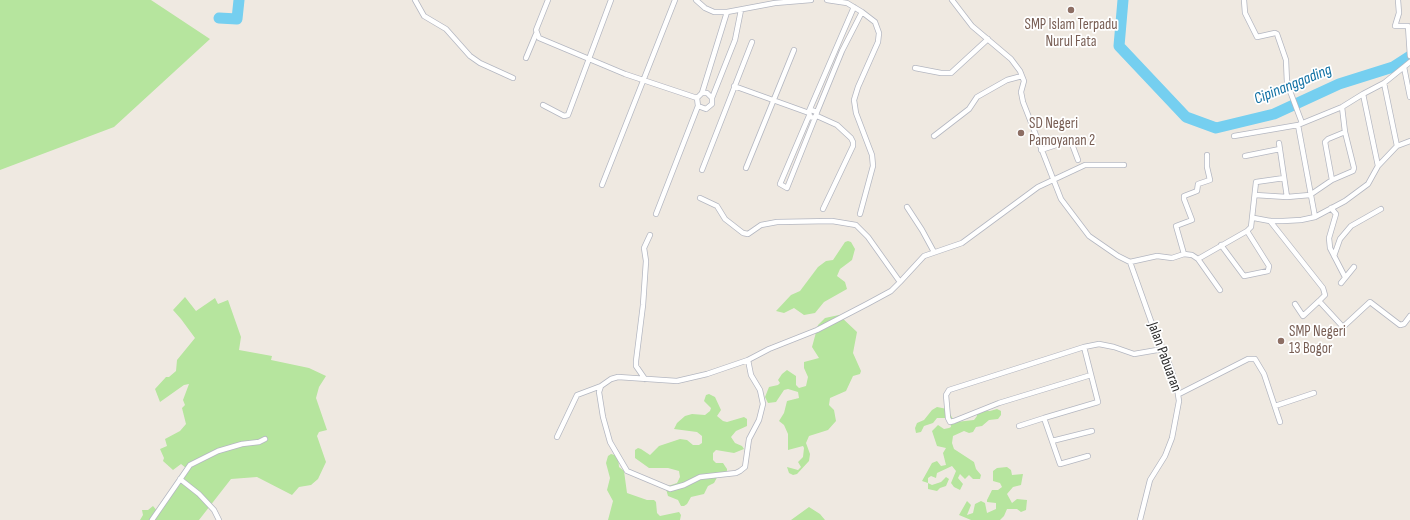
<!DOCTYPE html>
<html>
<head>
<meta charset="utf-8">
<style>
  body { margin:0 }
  canvas { display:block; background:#efe9e1 }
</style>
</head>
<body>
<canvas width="1410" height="520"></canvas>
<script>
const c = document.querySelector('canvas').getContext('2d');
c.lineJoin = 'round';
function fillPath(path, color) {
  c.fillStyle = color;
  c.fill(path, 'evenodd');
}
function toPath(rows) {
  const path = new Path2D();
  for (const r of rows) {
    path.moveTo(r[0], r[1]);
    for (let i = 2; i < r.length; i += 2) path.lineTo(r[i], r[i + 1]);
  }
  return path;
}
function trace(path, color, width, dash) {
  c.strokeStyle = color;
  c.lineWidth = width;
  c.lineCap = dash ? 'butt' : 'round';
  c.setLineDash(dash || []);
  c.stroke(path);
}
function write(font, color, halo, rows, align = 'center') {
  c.font = font + ' "Sofia Sans Condensed",sans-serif';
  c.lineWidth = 3.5;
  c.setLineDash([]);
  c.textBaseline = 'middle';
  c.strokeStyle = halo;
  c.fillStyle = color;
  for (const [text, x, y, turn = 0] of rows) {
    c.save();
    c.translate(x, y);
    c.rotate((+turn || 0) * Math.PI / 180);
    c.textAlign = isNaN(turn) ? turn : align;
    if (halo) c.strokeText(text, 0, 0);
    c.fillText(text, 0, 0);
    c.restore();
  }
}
const green = toPath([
  [0,0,151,0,210,39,114,127,0,170],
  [848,241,851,242,855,249,852,260,840,269,837,276,845,282,847,289,824,302,815,313,804,315,794,308,784,313,776,311,791,295,800,291,818,267,826,261,833,260,845,242],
  [185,297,196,311,215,298,218,304,228,300,241,337,239,350,272,356,271,360,309,368,326,376,319,387,316,398,327,430,319,432,317,436,326,462,318,479,311,485,299,487,292,495,257,477,231,479,199,520,140,520,143,515,142,510,148,510,153,506,158,512,186,468,181,464,173,470,163,461,164,458,160,449,167,446,165,439,180,431,186,424,182,408,185,405,183,400,189,384,184,385,160,402,155,389,166,377,169,377,176,371,177,360,195,338,181,319,173,310],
  [839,315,857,332,853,353,861,371,860,374,853,376,846,391,830,398,829,405,834,410,836,421,828,430,809,436,806,443,810,454,809,461,797,474,793,475,789,473,787,467,798,470,801,467,798,462,803,457,804,448,803,446,788,450,788,434,784,425,779,421,784,413,787,401,799,398,798,392,788,389,784,390,776,402,768,403,765,397,769,387,778,385,780,383,778,380,782,374,787,370,796,376,796,385,799,388,806,386,808,377,804,368,804,362,819,358,812,347,818,325,825,318],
  [709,394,715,397,721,410,717,416,723,421,727,422,744,417,747,419,747,426,736,431,731,437,735,443,742,446,744,449,734,453,716,450,713,453,713,460,716,463,723,463,727,469,727,472,724,474,720,472,714,483,708,486,704,494,691,497,687,504,684,506,681,506,678,500,668,496,666,489,668,486,677,483,680,477,679,471,668,468,649,468,635,458,635,450,638,448,641,449,650,455,659,446,680,439,687,440,693,445,699,445,702,443,702,436,697,432,674,429,677,423,685,416,692,414,705,415,710,411,711,408,704,401,706,395],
  [937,407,947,409,953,419,956,422,974,420,977,416,976,411,978,410,990,411,997,409,1001,411,1001,415,998,419,989,420,982,426,976,427,973,432,969,433,964,431,953,436,952,443,954,449,974,462,976,469,981,475,980,479,973,479,969,475,965,479,960,474,958,478,963,484,960,490,954,487,951,483,956,471,952,466,937,473,936,478,931,476,928,478,928,483,932,485,941,482,946,477,949,479,946,486,940,488,937,491,928,489,928,483,922,481,932,463,937,461,941,466,946,465,943,453,946,448,937,446,932,431,938,425,944,429,949,428,951,427,950,422,946,418,937,418,933,423,924,426,921,432,916,433,915,428,917,423,924,420,932,410],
  [611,454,618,456,619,467,624,471,627,493,647,500,654,500,656,502,657,513,660,516,679,512,681,515,680,520,608,520,613,501,607,490,610,478,606,463,608,456],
  [1007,467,1011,470,1012,475,1023,474,1021,485,1013,487,1007,494,1012,503,1017,499,1027,500,1026,510,1021,512,1017,509,1007,509,1004,516,1000,520,971,520,959,515,967,501,971,505,967,515,973,513,975,504,981,501,985,503,987,513,996,509,996,503,987,502,987,500,992,490,998,490,1002,487,1000,483,993,481,993,471,997,468],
  [809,507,820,514,825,520,791,520]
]);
const river = toPath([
  [1123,0,1119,46,1186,117,1216,128,1274,114,1339,84,1393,67,1410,56],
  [219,18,237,19,239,0]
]);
const minor = toPath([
  [415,0,424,16,446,29,470,56,480,63,513,78],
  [548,0,536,30,539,38,625,74,697,98],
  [696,0,705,8,714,12,727,12,775,3,811,0],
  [827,0,847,3,862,12,875,22,879,33,878,42,858,87,854,100,856,113,872,155,873,166,860,214],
  [952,0,972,26,1011,59,1020,71,1024,81,1021,92,1023,102,1061,199,1089,236,1118,256,1130,262,1157,256,1172,258,1184,254,1192,255,1198,259,1247,231,1251,227,1256,182,1284,178],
  [1244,0,1245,13,1257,37,1275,33,1277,34,1286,60,1287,83,1302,123],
  [1398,0,1399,13,1395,26,1408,26,1410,56],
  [526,58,536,34],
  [1404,67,1410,97],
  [915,68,941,73,951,73,988,39],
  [1384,83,1397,146],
  [734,86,809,113],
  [702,93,707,93,712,98,712,104,706,109,698,106,697,98,702,93,727,12],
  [1363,94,1378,166,1397,146,1410,141],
  [712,98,735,40,741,10],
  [543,105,564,116,568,115,611,0],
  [811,110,817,112,815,118,810,117,809,111,854,7],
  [817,112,842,51,862,12],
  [809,116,780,184,787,188,815,118],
  [817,116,837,125,851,138,853,142,853,146,823,209],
  [1298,125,1315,217],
  [934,136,969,109,977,97,1007,80,1022,76],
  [1234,136,1298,125,1342,107,1363,94,1384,83,1410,62],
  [1279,143,1287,197],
  [1041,150,1068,141,1072,144,1078,160],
  [1245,156,1280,149],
  [746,168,794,50],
  [702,170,752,42],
  [1332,180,1325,142,1328,139,1345,132],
  [602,185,675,0],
  [1255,195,1287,197,1310,195,1332,180,1353,171,1354,168,1345,132,1342,107],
  [700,198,717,206,725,219,743,233,748,234,761,225,777,222,832,221,856,225,868,237,900,282,891,291,867,304,817,330,769,349,748,360,751,375,760,390,763,404,759,420,749,439,745,467,740,471,736,473,700,477,684,485,670,489,627,471,610,442,603,417,599,392,601,386,611,379,618,377,677,381,707,374,748,360],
  [907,207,922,230,934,252],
  [1331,208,1336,214,1329,238,1330,248,1345,277],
  [656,214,698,106],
  [1254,218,1270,221,1283,221,1301,220,1315,217,1345,201,1368,184,1378,166],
  [1270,221,1323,288,1325,295,1319,301,1343,327,1370,302,1400,325,1404,324,1410,316],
  [1221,245,1244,276,1268,271,1269,266,1247,231],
  [1184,254,1176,226,1192,220,1184,199,1184,196,1197,191,1198,184,1210,180,1207,167,1207,155],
  [1334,256,1340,239,1351,226,1381,209],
  [1198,259,1220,290],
  [1130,262,1151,321,1170,366,1177,388,1179,401,1172,438,1165,456,1150,480,1140,520],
  [900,282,924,256,962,243,1038,187,1085,165,1124,165],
  [1341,283,1354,267],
  [1295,304,1303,316,1319,301],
  [1330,337,1343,327],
  [1084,347,949,390,946,395,948,418,950,422,954,421,999,403,1091,375],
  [645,379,636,366,636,361,643,305,646,261,644,248,650,235],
  [1179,394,1248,359,1255,359,1264,374,1280,422],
  [1275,406,1314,393],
  [1019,426,1044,418],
  [557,437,577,395,601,386],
  [1052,441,1092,431],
  [1088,456,1060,464,1044,418,1098,402,1084,347,1099,344,1114,347,1134,354,1163,349],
  [180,479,199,494,214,510,219,520],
  [152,520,190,465,218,451,242,444,259,442,265,439]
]);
const markers = [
  [1071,10,4,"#8d6e63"],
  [1021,133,4,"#8d6e63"],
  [1281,341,4,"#8d6e63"]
];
const educationNames = [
  ["SMP Islam Terpadu",1071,25,"center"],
  ["Nurul Fata",1071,42,"center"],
  ["SD Negeri",1029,124],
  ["Pamoyanan 2",1029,141],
  ["SMP Negeri",1289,332],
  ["13 Bogor",1289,349]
];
const streetNames = [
  ["Jalan Pabuaran",1164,357,70]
];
const waterNames = [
  ["Cipinanggading",1293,85,-22]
];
fillPath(green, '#b6e59e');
trace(river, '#75cff0', 11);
trace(minor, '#b4b7c1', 6);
trace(minor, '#fff', 4.5);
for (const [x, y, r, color] of markers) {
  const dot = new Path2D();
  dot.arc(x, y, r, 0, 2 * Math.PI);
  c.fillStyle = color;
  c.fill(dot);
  trace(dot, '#fff', 1.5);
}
write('15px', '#785e54', '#fff', educationNames, 'left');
write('15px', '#2e2e2e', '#fff', streetNames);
write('italic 16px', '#0d6fa3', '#fff', waterNames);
</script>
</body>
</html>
